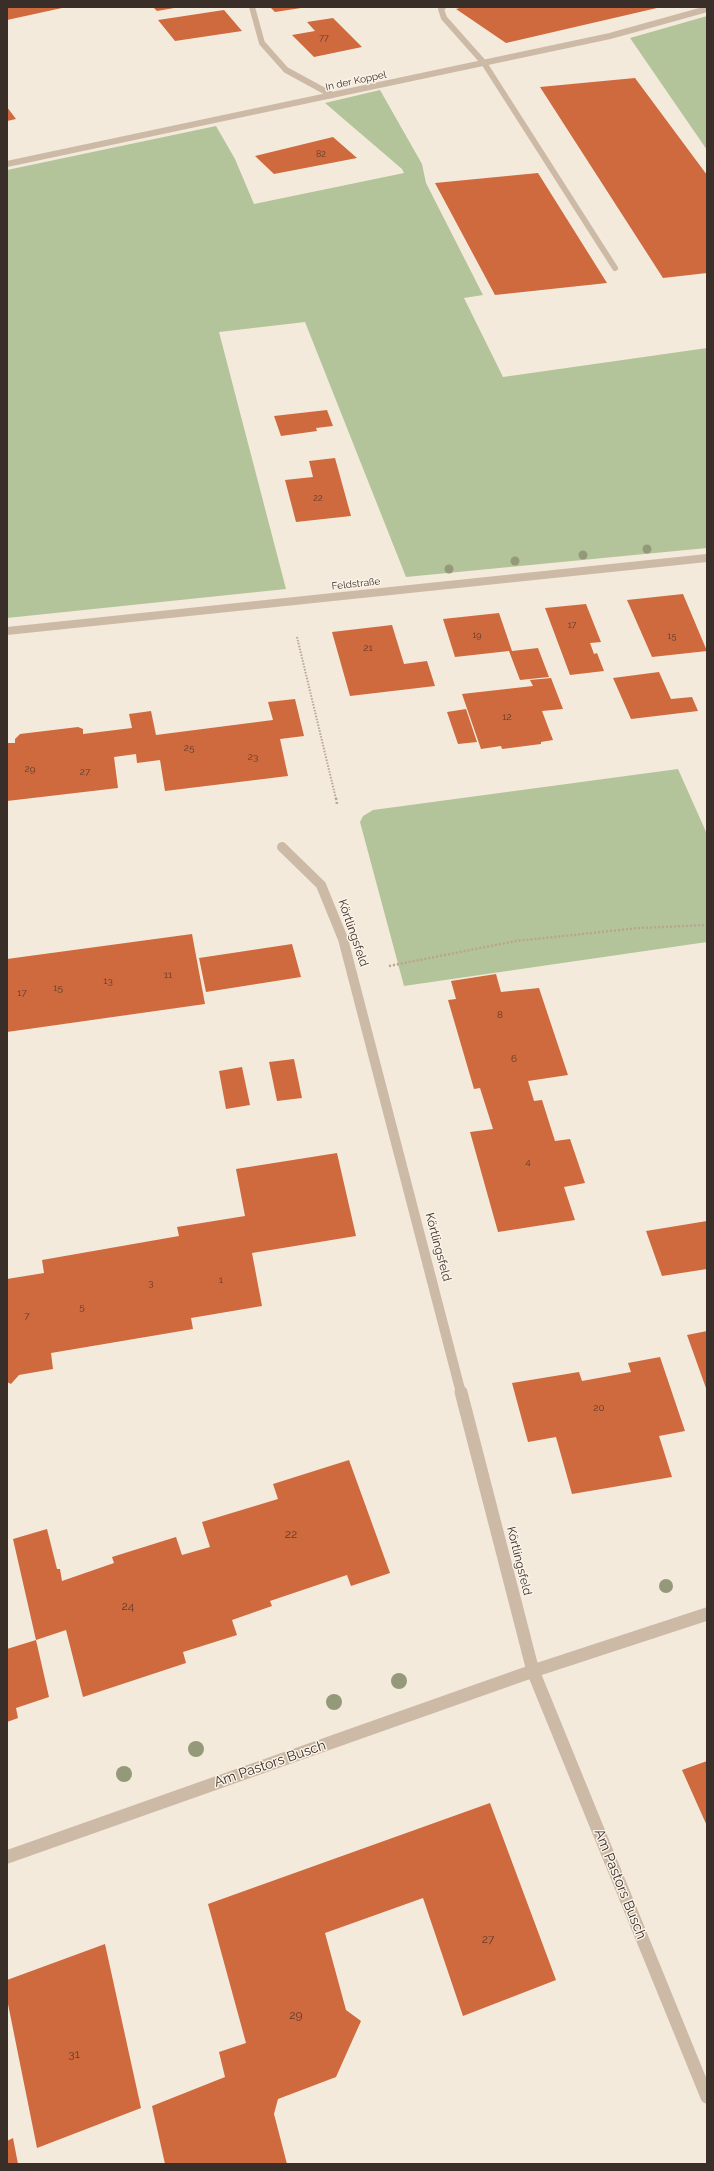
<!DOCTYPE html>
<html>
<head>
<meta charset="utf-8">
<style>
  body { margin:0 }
  #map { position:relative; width:714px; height:2171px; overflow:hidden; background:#f4eadb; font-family:Raleway,sans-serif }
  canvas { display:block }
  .frame { position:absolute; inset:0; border:8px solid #392e28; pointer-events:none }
</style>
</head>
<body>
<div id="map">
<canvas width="714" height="2171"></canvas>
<div class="frame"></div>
</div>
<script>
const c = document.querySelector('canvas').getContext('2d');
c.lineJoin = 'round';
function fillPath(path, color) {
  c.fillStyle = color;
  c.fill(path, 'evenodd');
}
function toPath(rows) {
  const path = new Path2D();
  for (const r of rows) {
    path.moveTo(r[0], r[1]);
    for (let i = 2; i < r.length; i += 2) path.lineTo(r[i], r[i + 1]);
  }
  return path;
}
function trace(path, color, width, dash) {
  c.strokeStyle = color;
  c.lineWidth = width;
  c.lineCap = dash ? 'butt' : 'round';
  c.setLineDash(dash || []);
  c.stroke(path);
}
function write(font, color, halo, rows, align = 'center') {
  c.font = font + ' Raleway,sans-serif';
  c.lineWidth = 3;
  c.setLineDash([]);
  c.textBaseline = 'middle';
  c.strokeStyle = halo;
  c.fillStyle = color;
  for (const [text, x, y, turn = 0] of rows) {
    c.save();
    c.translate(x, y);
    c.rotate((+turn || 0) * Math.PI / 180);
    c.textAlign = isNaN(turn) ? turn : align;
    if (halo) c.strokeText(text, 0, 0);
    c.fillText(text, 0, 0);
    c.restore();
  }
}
const green = toPath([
  [707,16,707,150,630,38],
  [380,90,422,164,426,183,483,295,464,298,503,377,707,348,707,548,406,577,305,322,219,332,286,589,7,618,7,170,216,126,235,159,254,204,404,173,402,169,325,103],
  [678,769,707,834,707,942,404,986,360,822,363,816,373,810]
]);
const building = toPath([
  [13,7,62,7,62,8,7,20,7,8],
  [153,7,174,7,174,8,157,11],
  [270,7,301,7,301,8,275,12],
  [463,7,657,7,657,8,506,43,456,9],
  [224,10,242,31,175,41,158,20],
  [333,18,362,47,314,57,292,35,315,31,307,22],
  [635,78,707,175,707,273,663,278,540,87],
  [7,107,16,119,7,121],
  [333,137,357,158,274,174,255,156],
  [538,173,607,283,495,295,435,183],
  [327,410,333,426,316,428,317,431,281,436,274,416],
  [335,458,351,516,296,522,285,480,313,477,309,461],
  [683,594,707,651,652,657,627,600],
  [586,604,601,642,590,643,594,654,597,653,604,671,570,675,545,608],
  [499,613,512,651,538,648,549,677,520,680,509,651,455,657,443,619],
  [392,625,404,664,427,661,435,686,350,696,332,632],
  [659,672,671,699,692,697,698,711,631,719,613,678],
  [551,678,563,709,542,711,553,740,541,742,541,744,502,749,501,746,481,749,462,694,533,686,530,680],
  [295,699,304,736,280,739,288,776,165,791,160,760,137,763,136,754,114,757,118,788,7,801,7,743,15,743,15,739,20,734,78,727,83,729,83,734,132,728,129,714,151,711,156,735,273,720,268,702],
  [466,709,477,742,458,744,447,712],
  [192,934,205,1004,7,1032,7,959],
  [292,944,301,977,206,992,199,958],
  [496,974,501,992,539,988,568,1075,528,1081,534,1101,542,1100,555,1141,570,1139,585,1183,564,1187,575,1220,498,1232,470,1132,493,1129,480,1088,474,1089,448,1000,456,999,451,981],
  [294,1059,302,1098,277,1101,269,1062],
  [242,1067,250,1105,226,1109,219,1071],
  [337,1153,356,1236,252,1253,262,1306,191,1318,193,1329,51,1353,53,1369,19,1375,11,1384,7,1382,7,1279,44,1273,42,1260,179,1236,177,1227,245,1216,236,1169],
  [707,1221,707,1269,662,1276,646,1231],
  [707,1331,707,1391,687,1335],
  [660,1357,685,1431,659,1436,672,1477,572,1494,556,1437,528,1442,512,1383,579,1372,582,1381,631,1372,628,1363],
  [349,1460,390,1573,351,1586,347,1575,270,1601,272,1606,232,1620,237,1635,183,1652,186,1663,83,1697,66,1630,36,1640,13,1539,47,1529,57,1569,60,1569,62,1581,114,1563,112,1557,176,1537,182,1555,210,1547,202,1522,278,1499,273,1484],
  [36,1640,49,1697,16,1708,18,1718,7,1722,7,1649],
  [707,1761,707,1826,682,1770],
  [490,1803,556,1980,463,2016,423,1898,325,1933,346,2010,361,2021,336,2077,278,2099,274,2114,287,2164,165,2164,152,2106,225,2077,219,2052,246,2043,208,1904],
  [105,1944,141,2108,37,2148,7,1999,7,1980],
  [13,2138,18,2164,7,2164,7,2141]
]);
const pathFar1 = toPath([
  [297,637,336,799]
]);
const path = toPath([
  [336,798,337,804],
  [389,966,516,941,639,928,707,925]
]);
const lane = toPath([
  [252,7,262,43,286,70,332,95],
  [443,7,441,9,444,18,484,63,615,268]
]);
const streetFar3 = toPath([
  [7,164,610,36,707,9]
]);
const streetFar2 = toPath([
  [7,631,707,558]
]);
const streetFar1 = toPath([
  [282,847,321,885,343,939,461,1393]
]);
const street = toPath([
  [461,1392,533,1671,707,2097],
  [7,1857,533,1671,707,1614]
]);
const trees = [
  [647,549,4.5],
  [583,555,4.5],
  [515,561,4.5],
  [449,569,4.5],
  [666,1586,7],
  [399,1681,8],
  [334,1702,8],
  [196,1749,8],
  [124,1774,8]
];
const farNumbernames = [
  ["77",324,38],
  ["82",321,154],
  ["22",318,498],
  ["17",572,625],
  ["19",477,635],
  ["15",672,636]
];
const farStreetnames = [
  ["In der Koppel",356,81,-12],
  ["Feldstraße",356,584,-6]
];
const numberNames = [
  ["21",368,648],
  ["12",507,717],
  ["25",189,748],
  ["23",253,757],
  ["29",30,769],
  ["27",85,772],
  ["11",168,975],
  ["13",108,981],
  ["15",58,988],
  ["17",22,993],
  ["8",500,1015],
  ["6",514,1059],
  ["4",528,1162],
  ["1",221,1280],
  ["3",151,1283],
  ["5",82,1307],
  ["7",27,1316],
  ["20",599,1408]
];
const streetNames = [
  ["Körtlingsfeld",353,933,71],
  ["Körtlingsfeld",438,1247,75],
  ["Körtlingsfeld",519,1561,76]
];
const nearNumbernames = [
  ["22",291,1534],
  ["24",128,1606],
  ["27",488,1939],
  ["29",296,2015],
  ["31",74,2054]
];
const nearStreetnames = [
  ["Am Pastors Busch",270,1764,-19],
  ["Am Pastors Busch",620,1884,68]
];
fillPath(green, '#b4c49a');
fillPath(building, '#cf693e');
trace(pathFar1, '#b9a490', 2, [1.5, 1.5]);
trace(path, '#b9a490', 2.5, [2, 2]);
trace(lane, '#cdbaa6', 6);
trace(streetFar3, '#cdbaa6', 6);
trace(streetFar2, '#cdbaa6', 8);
trace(streetFar1, '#cdbaa6', 10);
trace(street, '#cdbaa6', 13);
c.fillStyle = '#949a79';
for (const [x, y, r] of trees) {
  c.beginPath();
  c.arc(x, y, r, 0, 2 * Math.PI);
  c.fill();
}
write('9px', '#5e3d2e', null, farNumbernames);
write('10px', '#392e28', '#fbf3e8', farStreetnames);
write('10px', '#5e3d2e', null, numberNames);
write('12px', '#392e28', '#fbf3e8', streetNames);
write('12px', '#5e3d2e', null, nearNumbernames);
write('14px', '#392e28', '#fbf3e8', nearStreetnames);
</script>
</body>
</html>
